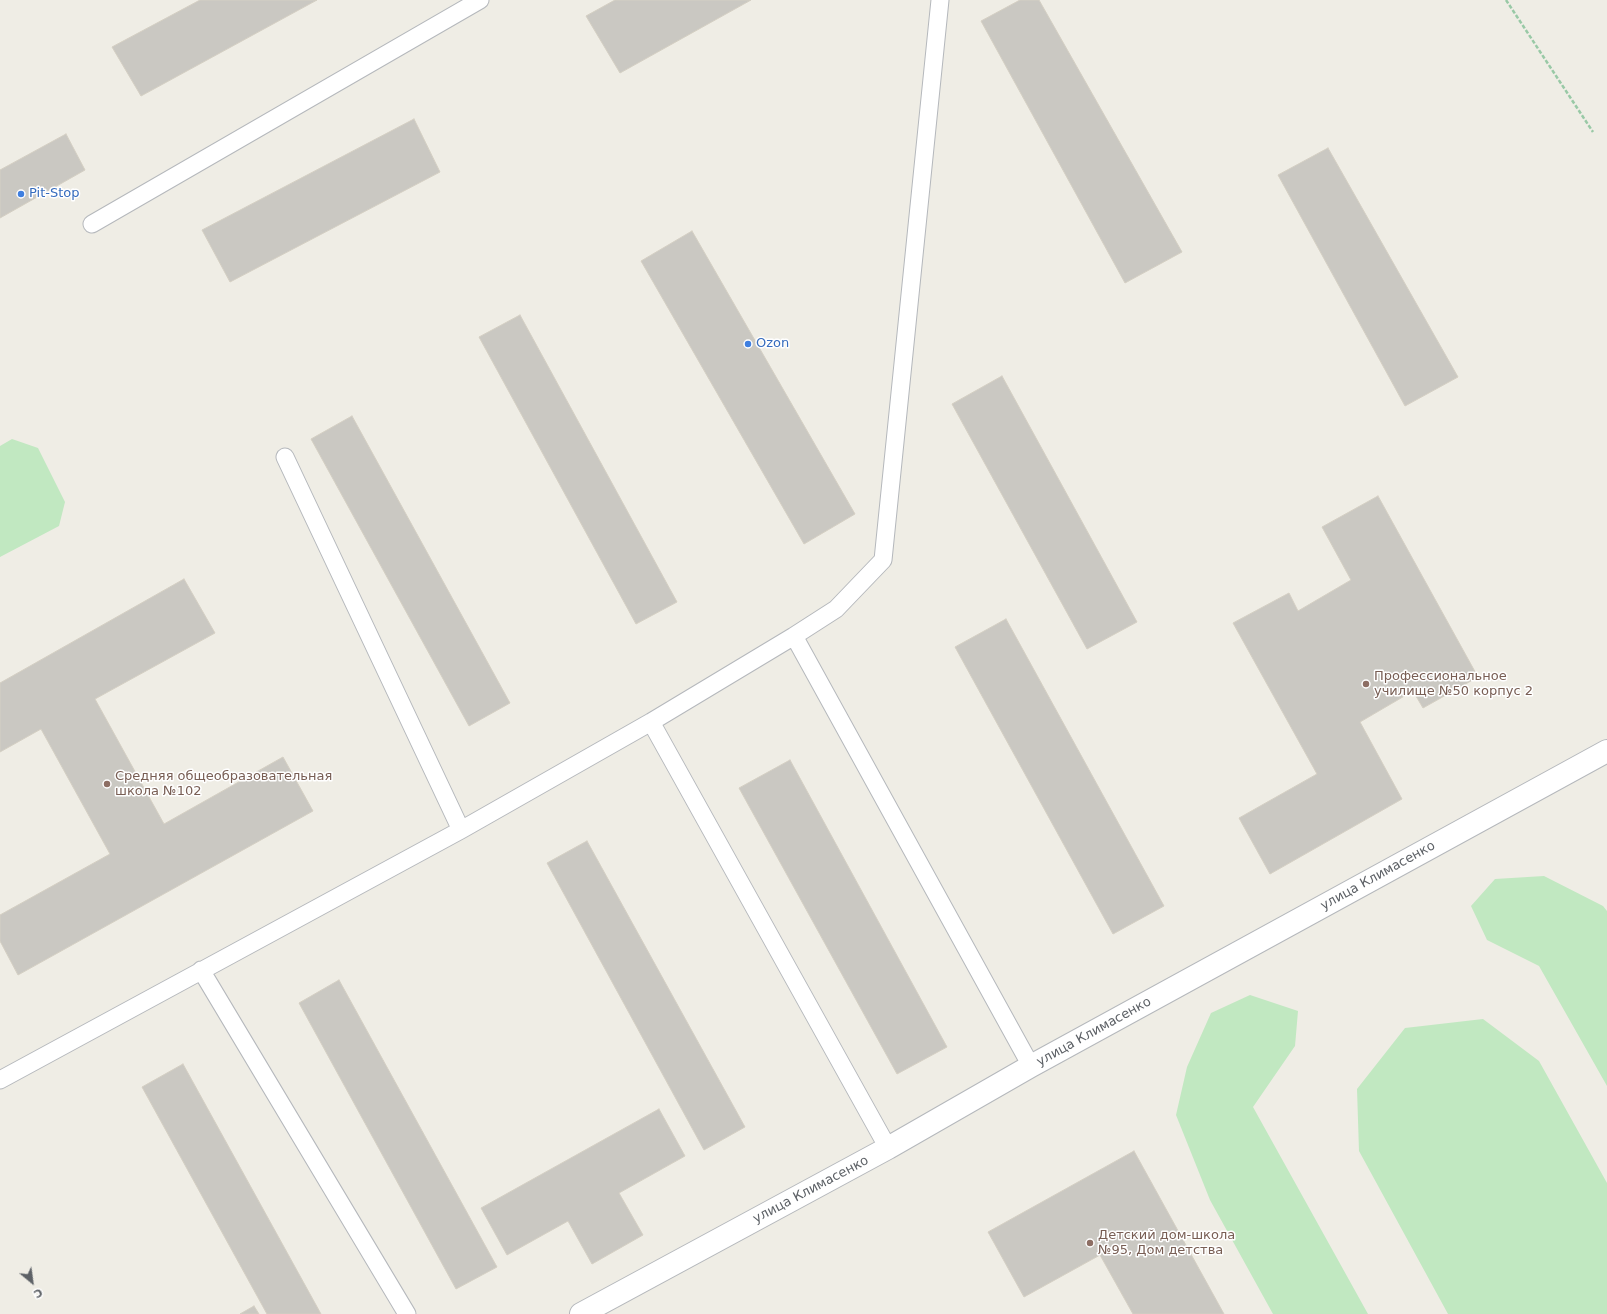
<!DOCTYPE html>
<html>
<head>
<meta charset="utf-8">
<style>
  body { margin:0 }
  #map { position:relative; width:1607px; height:1314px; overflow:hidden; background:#efede5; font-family:"DejaVu Sans",sans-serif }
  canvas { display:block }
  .north { position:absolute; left:12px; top:1262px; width:40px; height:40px; -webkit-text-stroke:3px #fff; paint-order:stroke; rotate:151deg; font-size:11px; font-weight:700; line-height:16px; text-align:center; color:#5d6166 }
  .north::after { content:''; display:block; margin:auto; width:14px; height:18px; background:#5d6166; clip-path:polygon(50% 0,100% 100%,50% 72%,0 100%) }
</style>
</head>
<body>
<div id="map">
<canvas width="1607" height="1314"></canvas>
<div class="north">С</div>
</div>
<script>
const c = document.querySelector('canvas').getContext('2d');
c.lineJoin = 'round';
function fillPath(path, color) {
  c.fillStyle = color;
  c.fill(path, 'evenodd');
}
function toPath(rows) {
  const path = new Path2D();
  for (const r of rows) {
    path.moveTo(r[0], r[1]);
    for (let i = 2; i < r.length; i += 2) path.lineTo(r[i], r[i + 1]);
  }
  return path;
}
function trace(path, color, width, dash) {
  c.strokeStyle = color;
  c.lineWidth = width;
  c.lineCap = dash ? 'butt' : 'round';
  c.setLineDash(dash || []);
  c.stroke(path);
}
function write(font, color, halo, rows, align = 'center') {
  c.font = font + ' "DejaVu Sans",sans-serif';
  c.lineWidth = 3;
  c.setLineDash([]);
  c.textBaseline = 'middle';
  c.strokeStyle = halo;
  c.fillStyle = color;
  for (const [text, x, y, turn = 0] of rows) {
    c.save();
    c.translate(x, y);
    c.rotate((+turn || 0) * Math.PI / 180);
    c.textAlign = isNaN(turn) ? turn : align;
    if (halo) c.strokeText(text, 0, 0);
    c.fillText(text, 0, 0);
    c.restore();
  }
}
const green = toPath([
  [12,439,38,448,65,502,59,526,0,557,0,446],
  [1544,876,1603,906,1607,911,1607,1086,1539,966,1487,940,1471,906,1495,879],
  [1250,995,1298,1011,1295,1046,1253,1107,1368,1314,1273,1314,1210,1200,1176,1115,1187,1067,1211,1013],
  [1483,1019,1539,1061,1607,1183,1607,1314,1448,1314,1359,1151,1357,1089,1405,1028]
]);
const building = toPath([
  [200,0,317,0,141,96,112,47,200,0],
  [615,0,751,0,620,73,586,16,615,0],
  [1020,0,1039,0,1182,252,1125,283,981,21,1020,0],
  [414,119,440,172,230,282,202,230,414,119],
  [66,134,85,170,0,218,0,170,66,134],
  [1328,148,1458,377,1405,406,1278,175,1328,148],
  [692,231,855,514,804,544,641,261,692,231],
  [520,315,677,602,636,624,479,337,520,315],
  [1002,376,1137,622,1087,649,952,404,1002,376],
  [352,416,510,703,469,726,311,439,352,416],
  [1378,496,1478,677,1423,708,1413,691,1360,722,1402,799,1270,874,1239,818,1317,774,1233,623,1289,593,1298,611,1351,580,1322,527,1378,496],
  [184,579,215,633,95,699,164,824,283,757,313,811,18,975,0,941,0,915,110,854,41,729,0,752,0,683,184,579],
  [1006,619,1164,906,1113,934,955,647,1006,619],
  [790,760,947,1047,897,1074,739,788,790,760],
  [587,841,745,1127,704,1150,547,863,587,841],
  [339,980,497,1267,456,1289,299,1003,339,980],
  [183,1064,321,1314,267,1314,142,1087,183,1064],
  [659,1109,685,1156,619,1193,643,1235,592,1264,568,1221,507,1255,481,1208,659,1109],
  [1134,1151,1224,1314,1133,1314,1100,1255,1024,1297,988,1232,1134,1151],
  [254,1306,259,1314,240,1314,254,1306]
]);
const path = toPath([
  [1506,0,1593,132]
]);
const service = toPath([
  [92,224,480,0],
  [285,457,461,830],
  [794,636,836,609,883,560,940,0],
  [651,722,888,1148],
  [201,970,407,1314],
  [0,1080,461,830,651,722,794,636,1031,1066]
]);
const tertiary = toPath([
  [581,1314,888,1148,1031,1066,1607,751]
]);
const markers = [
  [21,194,4,"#3f7fe0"],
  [748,344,4,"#3f7fe0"],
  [1366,684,4,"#8d6e63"],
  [107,784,4,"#8d6e63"],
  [1090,1243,4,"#8d6e63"]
];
const shopNames = [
  ["Pit-Stop",29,194],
  ["Ozon",756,344]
];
const educationNames = [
  ["Профессиональное",1374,677],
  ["училище №50 корпус 2",1374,692],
  ["Средняя общеобразовательная",115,777],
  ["школа №102",115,792],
  ["Детский дом-школа",1098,1236],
  ["№95, Дом детства",1098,1251]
];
const streetNames = [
  ["улица Климасенко",1378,876,-29],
  ["улица Климасенко",1094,1032,-29],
  ["улица Климасенко",811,1190,-28]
];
fillPath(green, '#c1e8c1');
fillPath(building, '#cac8c2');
trace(building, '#d4cfc3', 1);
trace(service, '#b5b8bc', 19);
trace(tertiary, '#b5b8bc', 24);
trace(path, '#99c9a6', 2.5, [4, 2]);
trace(service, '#fff', 17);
trace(tertiary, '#fff', 22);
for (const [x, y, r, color] of markers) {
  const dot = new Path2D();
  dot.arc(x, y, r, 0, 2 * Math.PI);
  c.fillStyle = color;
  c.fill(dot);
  trace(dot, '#fff', 1.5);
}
write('13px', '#366cbe', '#fff', shopNames, 'left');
write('13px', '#785e54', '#fff', educationNames, 'left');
write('13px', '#5d6166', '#fff', streetNames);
</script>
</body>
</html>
